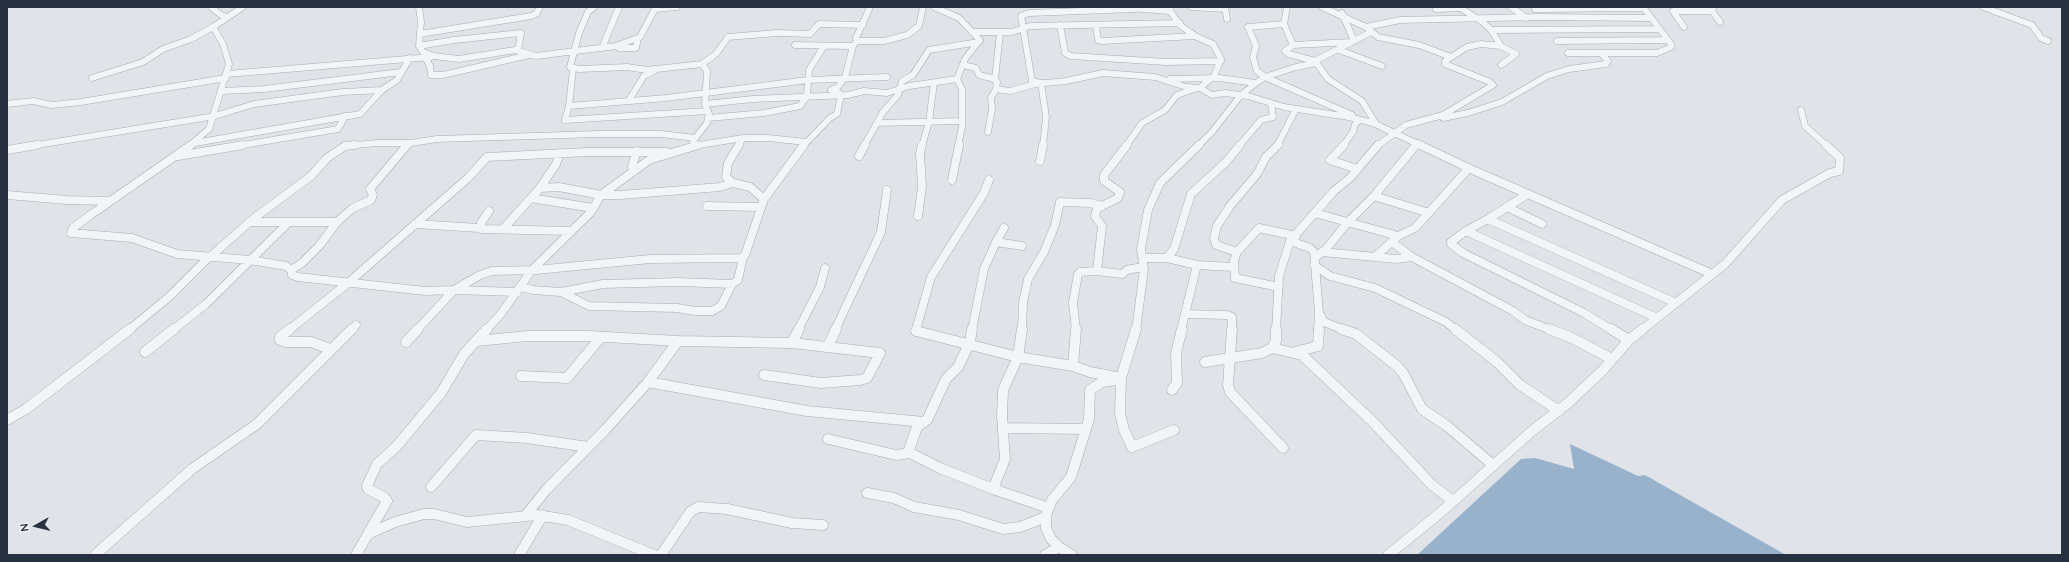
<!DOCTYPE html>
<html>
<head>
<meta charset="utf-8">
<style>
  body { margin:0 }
  #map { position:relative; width:2069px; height:562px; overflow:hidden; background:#e0e4e9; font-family:Quicksand,sans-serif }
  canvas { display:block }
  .frame { position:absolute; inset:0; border:8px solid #283141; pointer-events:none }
  .north { position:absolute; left:16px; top:506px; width:40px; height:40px; -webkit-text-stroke:3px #eff2f7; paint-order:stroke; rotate:262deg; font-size:11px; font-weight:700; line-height:16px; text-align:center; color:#283141 }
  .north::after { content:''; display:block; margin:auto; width:14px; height:18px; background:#283141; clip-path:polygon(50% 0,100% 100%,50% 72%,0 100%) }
</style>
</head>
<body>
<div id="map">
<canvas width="2069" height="562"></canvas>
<div class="frame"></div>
<div class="north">N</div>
</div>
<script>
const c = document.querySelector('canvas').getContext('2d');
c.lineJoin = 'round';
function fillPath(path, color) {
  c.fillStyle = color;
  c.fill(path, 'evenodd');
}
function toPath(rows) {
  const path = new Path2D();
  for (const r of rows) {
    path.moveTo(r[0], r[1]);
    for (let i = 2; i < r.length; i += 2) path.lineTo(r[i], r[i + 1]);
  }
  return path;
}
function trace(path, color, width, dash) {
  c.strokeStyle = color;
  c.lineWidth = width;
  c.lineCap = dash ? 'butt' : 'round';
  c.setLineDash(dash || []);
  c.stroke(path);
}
const water = toPath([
  [1570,444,1638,476,1645,475,1786,555,1417,555,1521,459,1535,458,1574,469]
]);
const minorFar2 = toPath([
  [211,7,221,15,227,17],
  [419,7,421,22,419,46,423,52,434,56,459,59,515,50,536,56,616,46,640,37,656,7],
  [594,7,588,12,579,33,570,67,579,69,627,67,647,70,702,64,707,71,705,104,709,114,707,123,693,141],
  [870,7,856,38,857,41,884,41,907,35,919,26,923,7],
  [1170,7,1170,11,1181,26,1197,37,1213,44,1221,59,1214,76,1200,88],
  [1191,7,1225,9],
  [1225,7,1227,19],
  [1287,7,1284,24,1293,45],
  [1322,7,1366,27,1378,37,1419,45,1451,57],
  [1459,7,1484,23,1491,30,1501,46],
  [1511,7,1526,18],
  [1983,7,2032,25,2041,38,2048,41],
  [1129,8,1170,11],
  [1713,8,1712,11,1720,22],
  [655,9,677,7],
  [1436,9,1461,8],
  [1535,9,1643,8],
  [1342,13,1354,41],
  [1284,24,1248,27,1256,46,1253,57,1257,71,1265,77,1352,115],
  [1060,25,1065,53,1071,56,1166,62,1221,61],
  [1096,26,1098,40,1102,41,1195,36],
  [1366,27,1400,20,1538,17,1651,18],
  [1684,27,1673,11,1712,11],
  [1491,30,1659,29],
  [972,32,1012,32,1030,26,1180,23],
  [420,34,531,16,536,14,540,7],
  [1557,41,1667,40],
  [1352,42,1293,45,1285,51,1289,54,1315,61,1328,79,1362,101,1376,124],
  [795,45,851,46],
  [419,46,454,40,521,33,518,50],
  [602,48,619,7],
  [619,48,636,48,638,38],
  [1339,50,1382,66],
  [1568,53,1657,53,1671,47,1671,44,1643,7],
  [425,57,430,66,431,75,443,75,529,55],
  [1315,61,1371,32],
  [702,64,716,54,728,37,777,33,810,34,819,24,863,25],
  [963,65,976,68,979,75,995,79,997,82,996,89],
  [573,69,569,106,565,120,708,111],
  [227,74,431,57],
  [92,78,143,62,163,49,191,39,213,27],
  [957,79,962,89,962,127,958,146],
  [995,79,1000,33],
  [1170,79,1219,78,1256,83,1265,77,1296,67,1317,63],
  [222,91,264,89,401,72],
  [839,93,831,90,838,87,845,77,853,46,857,41],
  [629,100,644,76,655,70],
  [7,104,33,101,52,105,81,102,226,78],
  [705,104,753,99,848,95,864,91,887,93,909,86,957,79,965,59,980,40,959,18,934,7],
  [569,106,666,98,808,80,887,77],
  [1801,110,1805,126,1827,146],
  [708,118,764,113,800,106,807,96,809,70,824,46],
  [1443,118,1468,113,1502,102,1547,76,1569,69,1606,64,1608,61,1601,53],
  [877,123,962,121],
  [988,132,992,109,991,98,996,89,1010,91,1035,84,1066,81,1103,73,1155,77,1186,87,1200,88,1212,95,1225,93,1248,96,1284,107,1349,117,1373,123,1422,146],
  [195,143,360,114,382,90,397,80,410,58],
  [31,146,215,116,254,104,343,92,382,90],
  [189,146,209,129,229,64,223,44,213,27,243,7],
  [237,146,338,129,345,116],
  [345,146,377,143,411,143,437,139,598,134,661,134,696,138],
  [406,146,409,143],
  [693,146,743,138,768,138,806,142],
  [738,146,743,138],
  [803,146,830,118,837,114,841,95],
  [864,146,883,112,898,95,902,81,913,75,929,50,979,42],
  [922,146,929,122,934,83],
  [1043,146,1046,117,1041,83,1032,81,1021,16,1029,13,1134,9],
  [1126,146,1142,123,1165,110,1177,95,1194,89],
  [1198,146,1212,132,1241,95,1256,83],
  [1239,146,1261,120,1273,117,1271,104],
  [1277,146,1296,109],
  [1343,146,1353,132,1355,124,1360,120],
  [1377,146,1406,125,1443,115,1493,85,1490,82,1445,64,1445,61,1467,47,1481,44,1501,46,1516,54,1501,65],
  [1415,146,1418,143]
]);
const minorFar1 = toPath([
  [191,145,89,216,73,228,71,233,132,238,177,254,250,260,286,266,291,270,292,275,298,277,425,291,454,290,480,275,492,271,536,270,650,259,741,258,745,255,764,199,804,145],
  [1127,145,1104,175,1104,181,1120,192,1118,198,1098,208,1096,212,1095,216,1102,226,1097,271,1122,274,1127,270,1142,267],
  [1344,145,1330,160,1357,169],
  [1420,145,1475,171,1712,274],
  [7,150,37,145],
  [178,156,243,145],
  [859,156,865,145],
  [1040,161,1043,145],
  [1469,168,1415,228,1398,236,1375,257,1396,259,1412,257,1513,311,1525,320,1551,330],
  [633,172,632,166,637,151],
  [952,180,959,145],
  [733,183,726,177,728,163,739,145],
  [540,188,559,187,601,195,621,195,720,187,733,183,750,187,764,199],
  [1528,194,1488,219,1676,303],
  [7,195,67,200,110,201],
  [1374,196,1429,213],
  [531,198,593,208],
  [707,206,761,207],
  [1507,207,1542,224],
  [489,211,481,223,481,229,571,231],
  [1315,213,1398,236],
  [918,216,922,187,920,153,922,145],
  [1488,219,1466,231,1451,242,1451,244,1463,253,1584,313,1612,330],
  [249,222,337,222],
  [415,224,479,228],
  [503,229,540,188,556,164,560,153],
  [1466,231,1657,318],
  [1290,241,1310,248,1314,252,1319,313,1324,322,1344,330],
  [996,242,1004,228],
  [1392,242,1412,257],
  [1237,252,1216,245,1214,238,1217,226,1230,206,1257,174,1266,157,1278,145],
  [1322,252,1375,257],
  [210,257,253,219,311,176,327,158,345,146,355,145],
  [1143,258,1167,258,1197,265,1233,267],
  [1167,258,1174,249,1191,194,1226,162,1240,145],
  [1315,258,1326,249,1347,223,1374,196,1416,145],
  [1314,265,1330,276,1375,288,1446,322,1456,330],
  [291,270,302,263,319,246,337,222,353,208,371,200,373,195,370,189,407,145],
  [521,287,533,290,561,292,603,284,678,282,732,284,738,280,743,257],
  [1279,287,1235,278,1234,261,1237,252,1259,228,1296,236],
  [561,292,589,306,677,308,695,311,712,311,721,306,732,284],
  [1185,314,1227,315,1232,317,1232,330],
  [129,330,170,296,209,257],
  [173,330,206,304,289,222],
  [289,330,348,283,468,178,487,157,588,152,667,152],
  [351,330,356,325],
  [417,330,454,290,517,292],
  [486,330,500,315,532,270,591,212,601,195,649,160,698,145],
  [798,330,820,287,825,268],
  [835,330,881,232,887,190],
  [916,330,931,277,984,193,989,180],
  [972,330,984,269,996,242,1022,246],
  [1022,330,1023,303,1028,279,1044,252,1055,225,1060,202,1090,203,1102,206],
  [1076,330,1073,303,1078,274,1080,272,1097,271],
  [1136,330,1144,269,1141,249,1148,210,1160,183,1199,145],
  [1181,330,1197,265],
  [1276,330,1279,276,1290,241,1334,191,1350,178,1378,145],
  [1318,330,1319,313],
  [1642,330,1725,264,1782,200,1830,173,1839,171,1840,158,1826,145]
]);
const minor = toPath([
  [290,329,280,337,280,340,286,342,311,342,330,349],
  [917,329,916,331,1018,357,1073,366,1090,372,1121,378],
  [1136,329,1121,378,1120,413,1124,430,1132,447,1174,430],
  [1232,329,1228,385,1230,392,1283,448],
  [1341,329,1356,334,1397,366,1403,373,1422,409,1447,426,1493,465],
  [1455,329,1497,362,1520,385,1559,411],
  [1549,329,1572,338,1612,359],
  [1611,329,1629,340],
  [477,341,527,336,589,336,678,341,792,343,880,353,867,378,860,380,821,383,764,375],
  [406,342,418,329],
  [792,343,799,329],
  [828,346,836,329],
  [1272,348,1302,355,1372,421,1432,485,1453,501],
  [145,352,174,329],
  [1295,352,1318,346,1319,329],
  [1205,362,1262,353,1272,348,1276,341,1276,329],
  [1073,366,1076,329],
  [521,376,567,378,601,337],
  [648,382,807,411,924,422],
  [1172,390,1177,383,1176,353,1182,329],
  [7,420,26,409,130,329],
  [1003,428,1086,429],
  [828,439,896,455,910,453,940,468,993,489,1049,508],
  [908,453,917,427,927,420,946,379,958,367,970,342,972,329],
  [431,487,476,435,527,438,588,447],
  [993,489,1005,459,1002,416,1003,390,1018,357,1022,329],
  [867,493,894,498,914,507,959,515,1003,529,1020,527,1046,517],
  [526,515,546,490,605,430,648,382,678,341],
  [368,534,395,522,424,514,434,514,467,522,537,515,568,520,654,555],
  [95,555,192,469,257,424,352,329],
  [356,555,387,501,385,498,368,489,367,486,377,464,396,447,441,393,464,354,487,329],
  [519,555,543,515],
  [661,555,690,512,698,507,727,509,792,523,823,525],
  [1045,555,1059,547],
  [1072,555,1059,547,1051,539,1046,528,1046,515,1052,500,1071,477,1089,419,1090,390,1102,382,1116,380],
  [1388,555,1440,513,1532,431,1568,403,1602,371,1629,340,1643,329]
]);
fillPath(water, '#99b2cb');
trace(minorFar2, '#a5abb3', 7);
trace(minorFar1, '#a5abb3', 9);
trace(minor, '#a5abb3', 11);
trace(minorFar2, '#f2f4f7', 6);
trace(minorFar1, '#f2f4f7', 8);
trace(minor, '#f2f4f7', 10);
</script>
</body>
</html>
